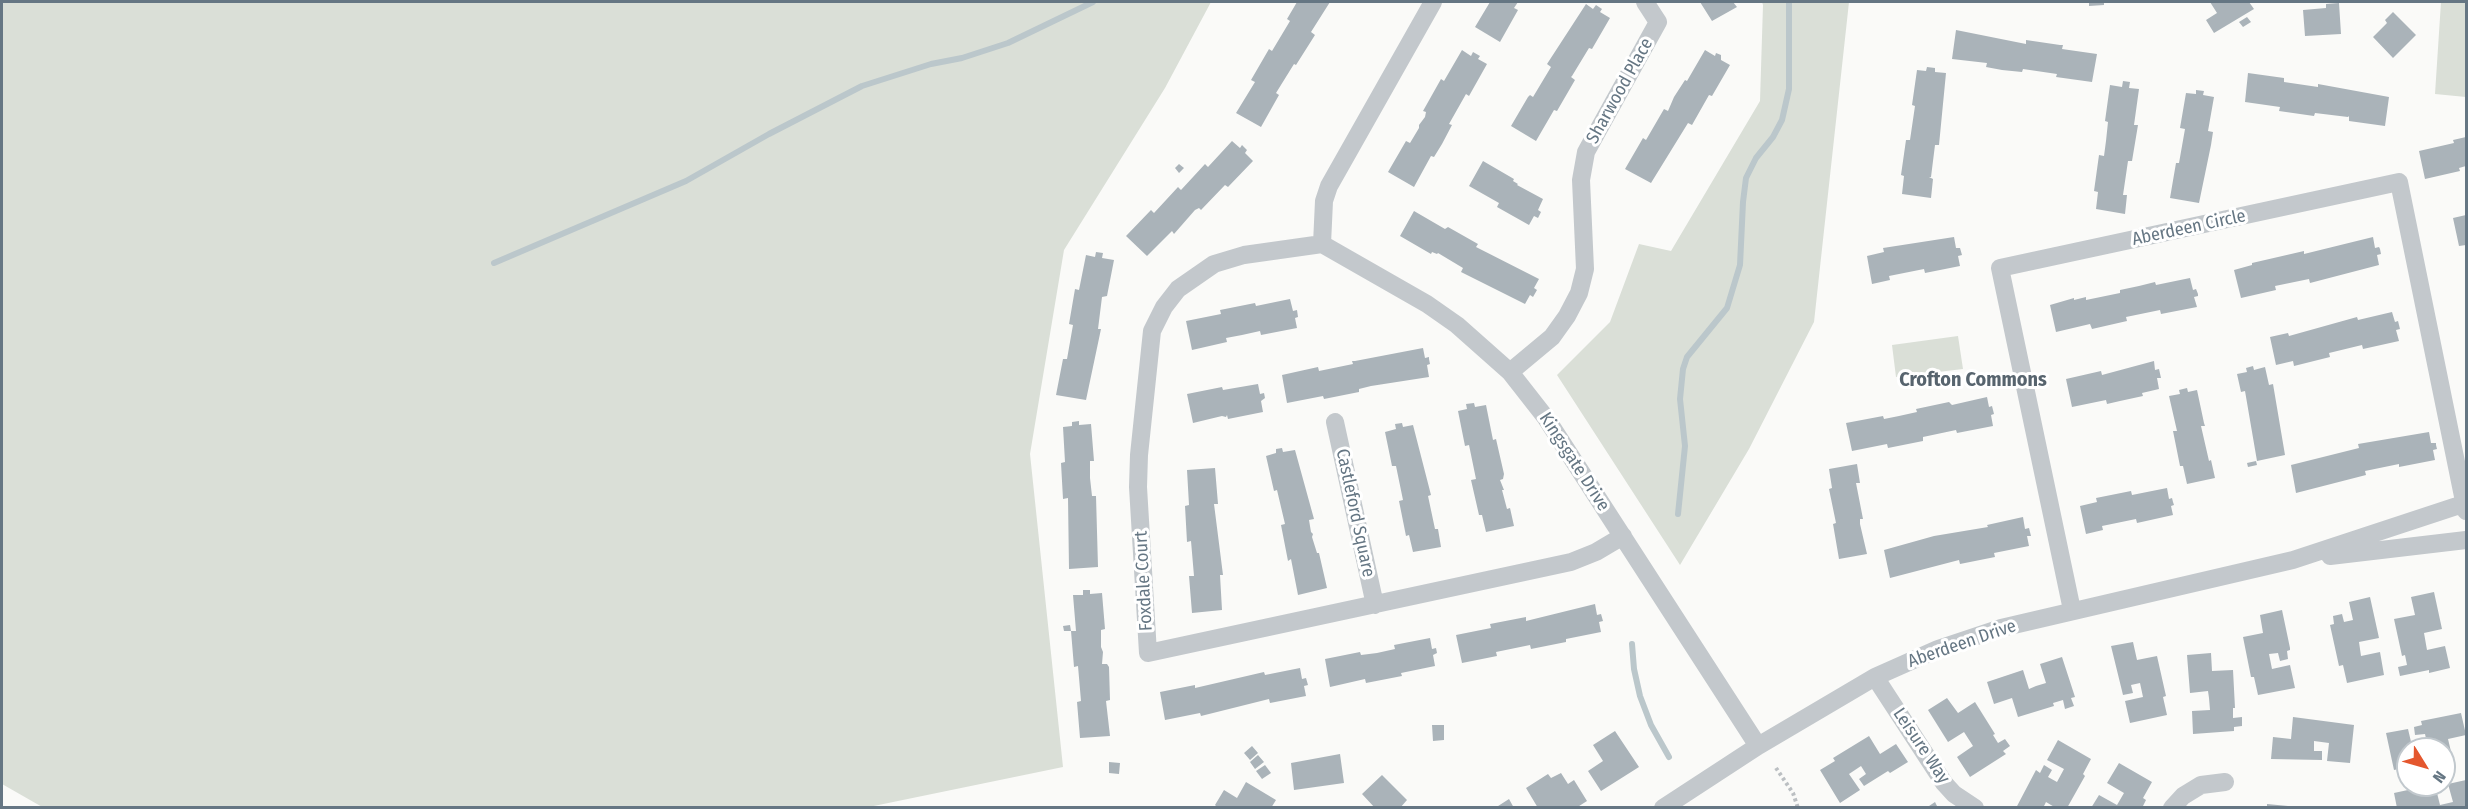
<!DOCTYPE html>
<html>
<head>
<meta charset="utf-8">
<style>
  body { margin:0 }
  #map { position:relative; width:2468px; height:809px; overflow:hidden; background:#fafaf8; font-family:"Fira Sans Condensed",sans-serif }
  canvas { display:block }
  .frame { position:absolute; inset:0; border:3px solid #657683; pointer-events:none }
  .north { position:absolute; left:2396px; top:737px; width:60px; height:60px; box-sizing:border-box; background:#fff; border:2px solid #c1c8cd; border-radius:50%; rotate:127deg; font-size:16px; font-weight:700; line-height:24px; text-align:center; color:#657683 }
  .north::after { content:''; display:block; margin:auto; width:21px; height:27px; background:#e4572e; clip-path:polygon(50% 0,100% 100%,50% 72%,0 100%) }
</style>
</head>
<body>
<div id="map">
<canvas width="2468" height="809"></canvas>
<div class="frame"></div>
<div class="north">N</div>
</div>
<script>
const c = document.querySelector('canvas').getContext('2d');
c.lineJoin = 'round';
function fillPath(path, color) {
  c.fillStyle = color;
  c.fill(path, 'evenodd');
}
function toPath(rows) {
  const path = new Path2D();
  for (const r of rows) {
    path.moveTo(r[0], r[1]);
    for (let i = 2; i < r.length; i += 2) path.lineTo(r[i], r[i + 1]);
  }
  return path;
}
function trace(path, color, width, dash) {
  c.strokeStyle = color;
  c.lineWidth = width;
  c.lineCap = dash ? 'butt' : 'round';
  c.setLineDash(dash || []);
  c.stroke(path);
}
function write(font, color, halo, rows, align = 'center') {
  c.font = font + ' "Fira Sans Condensed",sans-serif';
  c.lineWidth = 6;
  c.setLineDash([]);
  c.textBaseline = 'middle';
  c.strokeStyle = halo;
  c.fillStyle = color;
  for (const [text, x, y, turn = 0] of rows) {
    c.save();
    c.translate(x, y);
    c.rotate((+turn || 0) * Math.PI / 180);
    c.textAlign = isNaN(turn) ? turn : align;
    if (halo) c.strokeText(text, 0, 0);
    c.fillText(text, 0, 0);
    c.restore();
  }
}
const green = toPath([
  [2,2,1211,2,1165,88,1064,250,1030,454,1063,767,864,808,44,808,2,784],
  [1762,2,1849,2,1814,322,1749,449,1680,565,1557,375,1610,322,1639,244,1671,251,1760,101,1763,5],
  [2441,2,2466,2,2466,97,2435,94],
  [1958,336,1963,369,1896,377,1892,345]
]);
const stream = toPath([
  [494,263,686,181,769,134,862,86,931,64,962,58,1008,43,1093,2],
  [1678,514,1685,446,1680,399,1683,369,1687,357,1727,308,1740,265,1743,202,1746,178,1756,158,1773,137,1782,120,1789,89,1789,2],
  [1632,644,1634,669,1640,696,1651,725,1669,757]
]);
const building = toPath([
  [1297,2,1330,2,1311,32,1315,35,1296,65,1294,64,1276,93,1279,95,1261,127,1236,113,1255,82,1251,80,1269,49,1272,51,1290,21,1287,19],
  [1490,2,1518,2,1514,8,1518,10,1500,42,1475,27],
  [1700,2,1733,2,1737,7,1712,21],
  [2089,2,2104,2,2104,5,2089,6],
  [2210,2,2249,2,2254,9,2214,33,2206,20,2217,13],
  [2339,3,2341,34,2305,36,2303,10,2326,8,2326,4],
  [1586,4,1593,9,1596,5,1602,9,1600,12,1610,18,1592,49,1589,48,1572,76,1571,77,1575,80,1557,111,1554,110,1536,141,1511,126,1528,97,1530,95,1533,97,1551,67,1547,64],
  [2393,12,2416,35,2393,58,2373,37,2387,23,2385,20],
  [2247,17,2251,22,2243,27,2239,22],
  [1956,30,2026,44,2026,40,2060,45,2063,45,2062,49,2097,54,2092,82,2056,77,2057,74,2023,69,2022,72,2002,70,1986,67,1987,63,1952,59],
  [1462,50,1471,56,1473,52,1480,56,1478,59,1487,64,1469,96,1466,94,1449,124,1452,125,1442,144,1434,157,1431,156,1414,187,1388,172,1406,141,1410,143,1419,128,1419,125,1425,117,1426,112,1423,111,1441,79,1444,81],
  [1705,50,1715,56,1716,53,1721,55,1721,60,1730,65,1712,96,1709,95,1692,125,1688,123,1651,183,1625,169,1643,138,1646,140,1664,109,1668,111,1674,97,1685,80,1687,81],
  [1927,67,1935,68,1935,72,1946,73,1939,145,1935,145,1931,177,1929,177,1933,179,1931,198,1902,194,1904,176,1901,175,1906,140,1910,140,1915,106,1912,105,1917,70,1926,71],
  [2248,73,2284,78,2284,82,2318,87,2318,84,2389,97,2385,126,2349,121,2349,116,2348,117,2315,113,2314,116,2279,111,2280,107,2245,102],
  [2123,81,2130,82,2129,88,2139,89,2134,125,2138,125,2132,161,2128,161,2123,195,2127,195,2125,214,2096,209,2098,192,2094,191,2099,155,2104,156,2106,141,2108,122,2105,121,2110,85,2122,87],
  [2196,90,2204,91,2203,95,2214,97,2208,131,2213,132,2211,145,2199,203,2170,198,2176,163,2179,163,2185,129,2180,128,2186,93,2196,94],
  [2466,137,2466,166,2459,168,2460,171,2425,179,2419,151,2454,143,2453,140],
  [1232,141,1240,148,1242,145,1247,150,1245,153,1253,161,1228,187,1225,185,1201,210,1199,208,1195,210,1174,234,1172,231,1147,256,1126,236,1151,210,1154,213,1178,187,1181,190,1205,164,1208,167],
  [1483,161,1514,179,1513,181,1518,184,1517,185,1543,199,1538,210,1541,212,1538,218,1534,216,1529,225,1497,207,1499,203,1469,186],
  [1179,164,1184,168,1179,173,1175,168],
  [1414,211,1445,229,1448,227,1478,244,1476,247,1539,279,1534,288,1537,290,1533,297,1530,295,1525,304,1461,272,1463,268,1438,253,1437,254,1432,252,1431,254,1400,236],
  [2466,215,2466,245,2459,246,2453,218],
  [1954,237,1956,248,1960,248,1962,255,1958,256,1960,266,1925,273,1924,269,1889,276,1890,280,1872,284,1867,256,1884,252,1883,248],
  [2373,237,2375,248,2379,247,2380,249,2381,254,2377,255,2379,265,2310,283,2309,279,2275,286,2276,290,2241,298,2234,270,2252,265,2252,263,2304,251,2304,254],
  [1096,252,1103,253,1102,258,1114,260,1107,296,1102,297,1098,329,1101,329,1086,400,1056,395,1063,359,1067,359,1073,325,1069,324,1075,289,1079,290,1086,255,1095,257],
  [2190,278,2193,290,2196,289,2198,294,2198,296,2194,297,2197,307,2161,314,2160,310,2126,317,2127,321,2092,329,2090,324,2056,332,2050,305,2074,298,2074,300,2086,297,2086,300,2120,293,2120,290,2139,286,2155,282,2156,285],
  [1290,299,1293,311,1297,310,1298,317,1295,318,1297,328,1261,335,1260,331,1242,335,1226,338,1227,342,1192,350,1186,321,1221,314,1220,310,1255,303,1256,306],
  [2392,312,2395,322,2398,321,2400,329,2396,330,2399,341,2363,349,2362,345,2329,353,2330,357,2294,366,2293,361,2276,365,2270,337,2288,333,2289,336,2357,317,2358,320],
  [1423,348,1425,358,1429,357,1429,359,1430,364,1427,365,1429,377,1371,386,1359,389,1359,392,1324,399,1323,396,1287,403,1282,375,1318,367,1319,371,1353,364,1352,361,1355,361],
  [2154,361,2155,370,2159,369,2161,378,2157,378,2159,389,2142,393,2143,396,2120,401,2107,404,2106,400,2072,407,2066,379,2101,371,2102,375],
  [2253,366,2254,370,2265,367,2269,385,2273,384,2285,455,2257,461,2245,391,2241,392,2237,374,2247,372,2246,368],
  [1258,384,1260,394,1264,393,1265,398,1261,401,1263,412,1228,419,1227,415,1226,417,1222,416,1193,423,1187,394,1222,387,1223,390],
  [2187,388,2188,392,2197,390,2204,423,2205,426,2201,426,2209,461,2211,460,2215,478,2187,484,2183,466,2180,466,2173,431,2177,431,2169,396,2180,394,2179,390],
  [1987,397,1989,407,1992,406,1994,414,1991,415,1993,426,1957,433,1956,430,1923,437,1923,441,1888,448,1887,444,1852,451,1846,423,1883,416,1884,419,1899,416,1917,412,1916,409,1949,402,1952,405],
  [1474,403,1475,407,1486,405,1493,440,1496,439,1504,474,1503,479,1500,480,1504,490,1502,490,1507,509,1510,508,1514,526,1486,532,1482,515,1479,515,1471,480,1476,479,1469,445,1465,446,1458,411,1467,409,1466,404],
  [1079,421,1079,425,1091,424,1094,461,1090,461,1090,478,1092,496,1096,496,1098,567,1069,569,1068,498,1063,499,1061,463,1065,462,1063,427,1072,426,1072,422],
  [1402,423,1403,427,1413,425,1431,495,1428,496,1435,529,1438,529,1441,547,1413,552,1409,535,1406,536,1399,501,1403,500,1396,466,1392,466,1385,432,1396,429,1395,424],
  [2429,432,2431,443,2436,443,2436,445,2437,449,2433,450,2435,460,2399,467,2399,464,2365,471,2366,475,2296,493,2291,465,2359,448,2358,444],
  [1282,448,1283,452,1295,450,1314,519,1309,520,1311,532,1313,534,1312,537,1317,553,1319,553,1327,588,1298,595,1291,559,1288,561,1281,525,1285,524,1277,490,1274,491,1266,456,1276,453,1276,449],
  [2256,461,2257,465,2248,467,2247,463],
  [1857,464,1860,483,1856,483,1863,519,1860,519,1860,524,1867,554,1839,559,1833,524,1836,523,1829,489,1832,488,1829,469],
  [1215,468,1218,504,1214,504,1223,575,1220,575,1222,610,1192,613,1189,576,1194,576,1191,541,1187,542,1185,506,1189,505,1187,470],
  [2167,488,2169,499,2172,498,2173,502,2174,505,2171,506,2173,515,2137,523,2136,519,2102,526,2103,530,2086,534,2080,506,2097,502,2096,498,2131,491,2132,495],
  [2023,517,2025,529,2029,528,2031,536,2027,536,2029,546,1994,553,1995,557,1960,564,1959,560,1890,578,1884,550,1934,536,1988,527,1987,525],
  [1083,590,1090,590,1090,594,1102,593,1105,629,1101,630,1101,647,1103,652,1102,664,1107,664,1109,667,1110,700,1106,701,1110,736,1080,738,1077,702,1081,701,1078,666,1074,667,1071,631,1076,631,1073,595,1083,595],
  [2434,592,2442,629,2424,633,2427,650,2445,646,2450,668,2429,673,2429,670,2400,676,2398,667,2407,665,2405,655,2402,656,2394,619,2415,615,2411,597],
  [2370,597,2379,638,2359,642,2361,656,2380,652,2384,675,2347,683,2343,665,2339,666,2330,625,2334,624,2333,616,2342,614,2344,622,2353,620,2349,602],
  [1595,604,1597,615,1601,614,1603,621,1599,622,1601,632,1566,639,1566,642,1531,649,1530,645,1496,652,1497,656,1462,663,1456,635,1491,628,1490,624,1526,617,1526,621],
  [2282,610,2290,648,2290,650,2287,651,2288,659,2280,661,2278,653,2269,654,2272,669,2290,665,2295,688,2258,695,2254,677,2251,677,2243,637,2263,633,2260,615],
  [1070,625,1071,631,1064,631,1063,626],
  [1430,638,1432,649,1436,648,1437,653,1433,655,1435,666,1401,673,1402,676,1366,683,1365,679,1330,687,1325,659,1360,652,1361,655,1377,653,1395,649,1394,645],
  [2133,642,2137,660,2157,656,2166,696,2163,697,2167,715,2130,723,2125,701,2143,697,2140,683,2131,685,2133,693,2123,695,2111,646],
  [2211,653,2212,671,2233,670,2235,708,2233,708,2233,718,2242,717,2242,726,2234,727,2234,731,2193,734,2192,711,2210,710,2209,698,2208,691,2190,693,2187,655],
  [2062,657,2075,697,2071,698,2074,706,2065,709,2063,700,2053,703,2054,706,2018,717,2012,698,1994,704,1987,682,2023,670,2029,689,2036,686,2046,683,2040,664],
  [1300,668,1302,679,1306,678,1308,685,1304,686,1306,696,1270,703,1269,699,1201,716,1200,713,1165,720,1160,692,1195,685,1195,688,1208,685,1264,672,1265,675],
  [1947,698,1958,713,1975,702,1995,734,1993,735,1998,743,2005,739,2010,746,2003,751,2006,754,1970,777,1957,757,1973,746,1964,732,1948,742,1928,710],
  [2461,713,2466,735,2448,739,2453,760,2444,762,2444,749,2408,749,2408,767,2394,770,2386,733,2408,729,2412,746,2427,743,2425,734,2415,735,2414,727,2422,725,2421,721],
  [2293,717,2354,725,2350,763,2327,761,2329,743,2314,741,2314,751,2322,751,2322,760,2271,759,2273,737,2291,739],
  [1432,725,1444,725,1444,740,1433,741],
  [1615,731,1639,767,1601,791,1588,771,1603,761,1593,745],
  [1869,736,1880,754,1896,744,1908,762,1890,773,1888,771,1864,786,1859,779,1866,774,1861,766,1849,774,1860,790,1840,803,1820,770,1835,761,1833,758],
  [2058,740,2091,759,2083,774,2085,776,2067,808,2056,808,2046,802,2043,808,2016,808,2036,770,2040,773,2044,765,2052,770,2048,777,2057,782,2064,769,2047,760],
  [1252,746,1258,753,1250,760,1244,753],
  [1340,754,1344,783,1294,790,1291,763],
  [1258,755,1264,762,1255,769,1250,762],
  [1109,762,1120,763,1119,774,1109,773],
  [2119,763,2152,782,2143,798,2146,800,2142,808,2091,808,2099,795,2117,805,2124,793,2107,783],
  [1265,765,1271,773,1262,779,1256,771],
  [1561,773,1568,784,1574,780,1587,801,1576,808,1538,808,1526,788,1548,774,1551,778],
  [1382,775,1407,800,1400,808,1375,808,1362,794],
  [2466,780,2466,808,2397,808,2394,793,2431,785,2435,785,2440,805,2453,802,2448,784],
  [1246,782,1276,800,1271,808,1218,808,1215,805,1224,790,1237,798],
  [1509,799,1514,808,1495,808],
  [1935,802,1938,808,1926,808],
  [2267,804,2288,806,2288,808,2267,808]
]);
const path = toPath([
  [1776,768,1793,793,1798,808]
]);
const minor = toPath([
  [1322,244,1244,255,1214,264,1178,289,1164,307,1152,331,1139,455,1138,487,1148,653,1571,562,1596,552,1623,536],
  [1322,244,1427,304,1457,325,1510,372,1546,418,1758,746],
  [1322,244,1324,201,1329,186,1433,2],
  [1510,372,1552,337,1567,316,1579,293,1585,269,1581,180,1586,152,1658,22,1645,2],
  [1335,422,1375,605],
  [2330,556,2466,540],
  [2072,610,2000,268,2399,182,2466,511],
  [1875,677,1944,783,1954,794,1975,808],
  [1663,808,1758,746,1875,677,1938,649,2001,628,2293,560,2466,503],
  [2172,808,2183,796,2201,785,2225,782]
]);
const streetNames = [
  ["Sharwood Place",1620,91,-61],
  ["Aberdeen Circle",2189,228,-12],
  ["Kingsgate Drive",1574,462,57],
  ["Castleford Square",1355,513,78],
  ["Foxdale Court",1144,581,-93],
  ["Aberdeen Drive",1962,644,-19],
  ["Leisure Way",1921,746,56]
];
const neighbourhoodNames = [
  ["Crofton Commons",1973,380]
];
fillPath(green, '#dadfd7');
trace(stream, '#bbc7cb', 6);
fillPath(building, '#aab3b9');
trace(path, '#bbbfc2', 4, [3, 3]);
trace(minor, '#c3c8cc', 18);
write('18px', '#657683', '#fff', streetNames);
write('bold 20px', '#57646e', '#fff', neighbourhoodNames);
</script>
</body>
</html>
